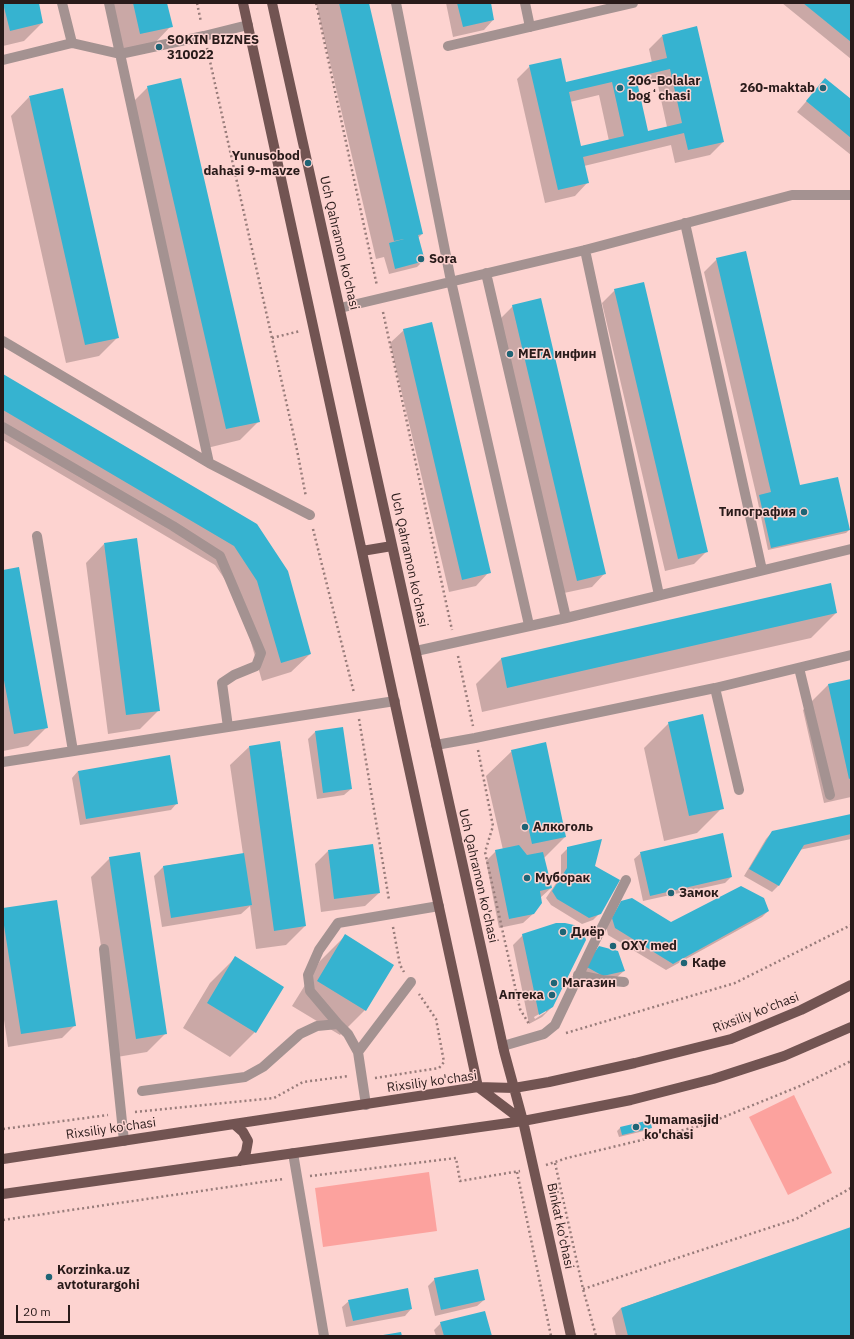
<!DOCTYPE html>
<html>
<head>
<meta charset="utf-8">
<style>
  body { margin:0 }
  #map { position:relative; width:854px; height:1339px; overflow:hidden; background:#fdd3d0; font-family:"IBM Plex Sans",sans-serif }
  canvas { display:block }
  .frame { position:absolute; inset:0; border:4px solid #291b1a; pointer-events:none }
  .scale { position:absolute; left:16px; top:1305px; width:54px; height:18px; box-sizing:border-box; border:2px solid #291b1a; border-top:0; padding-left:5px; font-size:12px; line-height:14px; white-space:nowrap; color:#291b1a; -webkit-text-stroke:3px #fdd3d0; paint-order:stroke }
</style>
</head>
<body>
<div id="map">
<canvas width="854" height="1339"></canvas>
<div class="frame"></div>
<div class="scale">20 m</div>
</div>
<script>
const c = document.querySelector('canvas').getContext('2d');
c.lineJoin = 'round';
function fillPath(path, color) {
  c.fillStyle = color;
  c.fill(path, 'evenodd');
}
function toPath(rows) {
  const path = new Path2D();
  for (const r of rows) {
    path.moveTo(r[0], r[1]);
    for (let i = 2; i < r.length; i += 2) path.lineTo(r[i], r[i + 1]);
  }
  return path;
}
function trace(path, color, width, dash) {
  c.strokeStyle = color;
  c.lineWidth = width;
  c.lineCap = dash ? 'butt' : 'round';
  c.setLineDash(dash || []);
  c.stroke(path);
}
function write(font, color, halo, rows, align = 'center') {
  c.font = font + ' "IBM Plex Sans",sans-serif';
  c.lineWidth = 3;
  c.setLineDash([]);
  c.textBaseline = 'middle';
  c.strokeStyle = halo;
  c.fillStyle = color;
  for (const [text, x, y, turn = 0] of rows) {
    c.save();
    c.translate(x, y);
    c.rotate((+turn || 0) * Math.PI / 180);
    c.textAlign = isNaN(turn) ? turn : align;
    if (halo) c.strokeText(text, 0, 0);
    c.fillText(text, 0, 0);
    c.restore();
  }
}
const green = toPath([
  [794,1095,832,1173,788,1195,749,1117],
  [429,1172,437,1231,323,1247,315,1188]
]);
const shadow = toPath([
  [3,3,38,3,42,23,24,41,3,46],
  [110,3,166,3,171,26,153,45,122,52],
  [316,3,368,3,422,234,418,238,424,260,417,267,389,274,384,257,376,259],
  [446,3,490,3,493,20,484,30,453,37],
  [782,3,851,3,851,59],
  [662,36,723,142,710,155,675,163,671,145,584,166,588,182,575,196,545,203,517,79,530,66,566,83,652,63,649,49],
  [657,81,667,127,647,132,637,86],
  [599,95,609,141,580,147,570,102],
  [825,80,851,101,851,155,797,112],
  [148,87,259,421,240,440,207,448,129,106],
  [29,97,118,337,99,356,66,363,11,116],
  [717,259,799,485,849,530,846,533,768,550,757,498,704,272],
  [615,290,707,551,694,564,665,571,602,303],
  [513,306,605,573,592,587,564,593,500,319],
  [404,330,489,572,476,586,449,592,390,343],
  [3,376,256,525,310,654,291,672,262,681,239,600,215,565,3,440],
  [104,544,159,710,140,729,108,734,86,563],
  [3,571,47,727,28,746,3,751],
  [830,584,836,613,811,638,482,712,476,684,501,659],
  [851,680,851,797,824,803,803,710,828,685],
  [669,723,722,808,697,833,664,841,644,748],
  [342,728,351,789,344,795,317,799,308,739,315,732],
  [280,742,305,926,286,945,256,949,250,906,241,914,162,927,154,876,164,866,243,854,230,765,249,747],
  [512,751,565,837,544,858,551,888,540,898,534,913,523,923,499,928,486,861,496,851,503,850,486,776],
  [78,771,177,803,171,810,80,825,72,778],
  [851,815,851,839,799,850,778,886,772,892,744,876,766,839,772,832],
  [568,848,594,866,600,913,593,920,582,924,551,905,546,898,561,876,561,855],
  [328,851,379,893,365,906,321,912,315,864],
  [641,853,731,877,725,883,643,901,634,859],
  [110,858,166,1033,147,1052,117,1057,91,877],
  [3,909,75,1025,62,1038,8,1047,3,1013],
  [615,909,671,923,768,911,762,917,666,970,608,935,606,925],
  [523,935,552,1007,542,1017,529,1024,513,945],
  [546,1010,546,1012,535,1019,534,1017],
  [345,936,393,965,365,1010,340,1035,292,1006,320,961],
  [599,947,624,971,617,977,580,973,593,954],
  [235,958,283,987,255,1032,230,1057,183,1028,210,983],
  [651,1127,648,1130,619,1137,617,1131,620,1128],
  [851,1228,851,1336,616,1336,612,1318,621,1308],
  [435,1279,484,1300,477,1306,435,1316,428,1286],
  [349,1301,411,1309,405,1316,346,1327,342,1307],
  [441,1323,491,1336,436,1336,434,1330]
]);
const building = toPath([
  [3,3,39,3,43,23,10,31],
  [133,3,167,3,173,27,140,34],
  [339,3,369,3,423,234,418,235,425,261,395,269,389,243,404,239,394,241],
  [457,3,491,3,494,20,463,27],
  [803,3,851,3,851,42],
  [697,26,724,142,688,150,684,133,583,157,589,183,558,190,529,65,561,58,566,82,667,58,662,35],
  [670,69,682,123,648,131,636,77],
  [612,82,624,136,581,146,569,92],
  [181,78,260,422,226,429,147,86],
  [825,78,851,99,851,138,806,101],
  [63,88,119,338,85,345,29,96],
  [746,251,800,485,838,477,850,530,771,548,759,495,771,492,716,258],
  [644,282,708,552,678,559,614,289],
  [541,298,606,574,577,581,512,305],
  [432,322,491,573,462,580,403,329],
  [3,374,257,524,288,571,311,654,281,663,257,581,234,546,3,410],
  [137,538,160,711,126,715,104,543],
  [19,567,48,728,14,734,3,675,3,570],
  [831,583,837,613,507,688,501,658],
  [851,679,851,778,849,779,828,684],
  [703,714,724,809,689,816,668,722],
  [343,727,352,789,323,793,315,731],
  [280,741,306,926,274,931,249,746],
  [546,742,566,837,532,844,511,750],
  [170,755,178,804,86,819,78,771],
  [851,814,851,834,804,845,779,886,749,869,772,831],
  [723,833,732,877,650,896,640,852],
  [602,839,595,866,620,880,601,914,589,918,557,899,552,891,567,868,567,847],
  [373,844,380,893,334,899,328,850],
  [519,845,527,855,543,852,552,888,540,891,542,903,534,914,509,919,495,850],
  [140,852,167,1034,136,1039,109,857],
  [244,853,252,905,171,918,163,866],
  [741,886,764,898,769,911,673,964,615,928,612,918,621,901,632,898,671,922],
  [57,900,76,1026,21,1034,3,919,3,908],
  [556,923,565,923,574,925,583,931,586,940,553,1007,539,1015,522,934],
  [345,934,394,965,366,1011,317,981],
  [599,946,618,951,625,971,603,976,585,966],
  [235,956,284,987,256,1033,207,1003],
  [650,1120,652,1128,622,1135,620,1127],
  [851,1227,851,1336,628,1336,621,1308],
  [478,1269,485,1300,441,1310,434,1278],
  [408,1288,412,1309,353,1321,348,1300],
  [485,1311,492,1336,444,1336,440,1322],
  [401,1332,402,1336,383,1336,383,1335]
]);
const path = toPath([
  [197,3,201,22],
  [316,3,377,286],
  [207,48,297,450,306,497],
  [383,312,452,630],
  [272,338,300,331],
  [313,529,354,693],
  [458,656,473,726],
  [359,719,389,900],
  [478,750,493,826,485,852,520,1009,529,1024],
  [393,927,400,965,404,972],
  [566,1033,735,983,851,925],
  [375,1078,439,1068,444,1062,436,1019,419,994],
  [135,1112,274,1098,303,1082,349,1076],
  [3,1129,108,1115],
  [555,1163,583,1289,596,1336],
  [546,1165,567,1158,704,1125,800,1086,851,1061],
  [517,1172,551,1336],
  [310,1176,456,1158,460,1181,520,1171],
  [3,1220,283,1179],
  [583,1289,796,1219,851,1188]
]);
const minor = toPath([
  [62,3,72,43],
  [109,3,209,463],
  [396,3,451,281,529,625],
  [525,3,530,27],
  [448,46,633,3],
  [3,60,72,43,120,54,204,36,248,25],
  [685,223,762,570],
  [585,250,659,595],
  [486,273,566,618],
  [340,308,585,250,792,195,851,195],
  [3,341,209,463,310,515],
  [3,427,173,526,220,556,261,653,256,666,234,675,222,683,228,727],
  [37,536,73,751],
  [416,651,566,618,851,549],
  [799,668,830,795],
  [715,688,739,790],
  [436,745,475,738,715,688,851,655],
  [3,762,395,701],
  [104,949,124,1141],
  [578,975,602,980,624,982],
  [338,1024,310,991,308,975,319,950,338,923,439,906],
  [503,1046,544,1034,555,1025,595,941,626,880],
  [358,1052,411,982],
  [142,1091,245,1077,263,1067,300,1034,317,1026,338,1024,348,1034,358,1052,366,1105],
  [293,1153,324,1336]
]);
const major = toPath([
  [243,3,478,1087],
  [272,3,504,1051,523,1121,571,1336],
  [362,551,392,546],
  [478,1087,523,1121],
  [234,1124,243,1132,248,1141,246,1152,240,1161],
  [3,1159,478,1087,514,1088,549,1082,635,1063,731,1039,801,1010,851,985],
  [3,1194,523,1121,570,1112,631,1100,713,1079,784,1056,851,1027]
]);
const markers = [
  [159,47,4,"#1f6475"],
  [620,88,4,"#1f6475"],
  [823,88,4,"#1f6475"],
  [308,163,4,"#1f6475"],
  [421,259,4,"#1f6475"],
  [510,354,4,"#1f6475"],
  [804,512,4,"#1f6475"],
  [525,827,4,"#1f6475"],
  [527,878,4,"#1f6475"],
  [671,893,4,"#1f6475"],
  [563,932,4,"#1f6475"],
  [613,946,4,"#1f6475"],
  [684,963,4,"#1f6475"],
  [554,983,4,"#1f6475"],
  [552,995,4,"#1f6475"],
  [636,1127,4,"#1f6475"],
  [49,1277,4,"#1f6475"]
];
const poiNames = [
  ["SOKIN BIZNES",167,40],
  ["310022",167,55],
  ["206-Bolalar",628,81],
  ["bogʻchasi",628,96],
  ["260-maktab",815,88,"right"],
  ["Yunusobod",300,156,"right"],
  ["dahasi 9-mavze",300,171,"right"],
  ["Sora",429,259],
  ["МЕГА инфин",518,354],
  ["Типография",796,512,"right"],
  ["Алкоголь",533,827],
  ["Муборак",535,878],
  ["Замок",679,893],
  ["Диёр",571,932],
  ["OXY med",621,946],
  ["Кафе",692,963],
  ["Магазин",562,983],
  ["Аптека",544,995,"right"],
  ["Jumamasjid",644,1120],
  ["ko'chasi",644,1135],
  ["Korzinka.uz",57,1270],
  ["avtoturargohi",57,1285]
];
const streetNames = [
  ["Uch Qahramon ko'chasi",339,243,77],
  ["Uch Qahramon ko'chasi",409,560,78],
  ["Uch Qahramon ko'chasi",478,876,77],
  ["Rixsiliy ko'chasi",756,1013,-21],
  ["Rixsiliy ko'chasi",432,1082,-8],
  ["Rixsiliy ko'chasi",111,1129,-8],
  ["Binkat ko'chasi",560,1226,78]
];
fillPath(green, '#fca29e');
fillPath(shadow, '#0003');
fillPath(building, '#36b3d0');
trace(path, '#987c7a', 2.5, [2, 3]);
trace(minor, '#a49291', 10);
trace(major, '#725452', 10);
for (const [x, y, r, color] of markers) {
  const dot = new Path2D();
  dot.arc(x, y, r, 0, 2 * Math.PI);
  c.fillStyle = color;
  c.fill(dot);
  trace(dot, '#fdd3d0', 1.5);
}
write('bold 13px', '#291b1a', '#fdd3d0', poiNames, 'left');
write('13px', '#291b1a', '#fdd3d0', streetNames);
</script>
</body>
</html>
